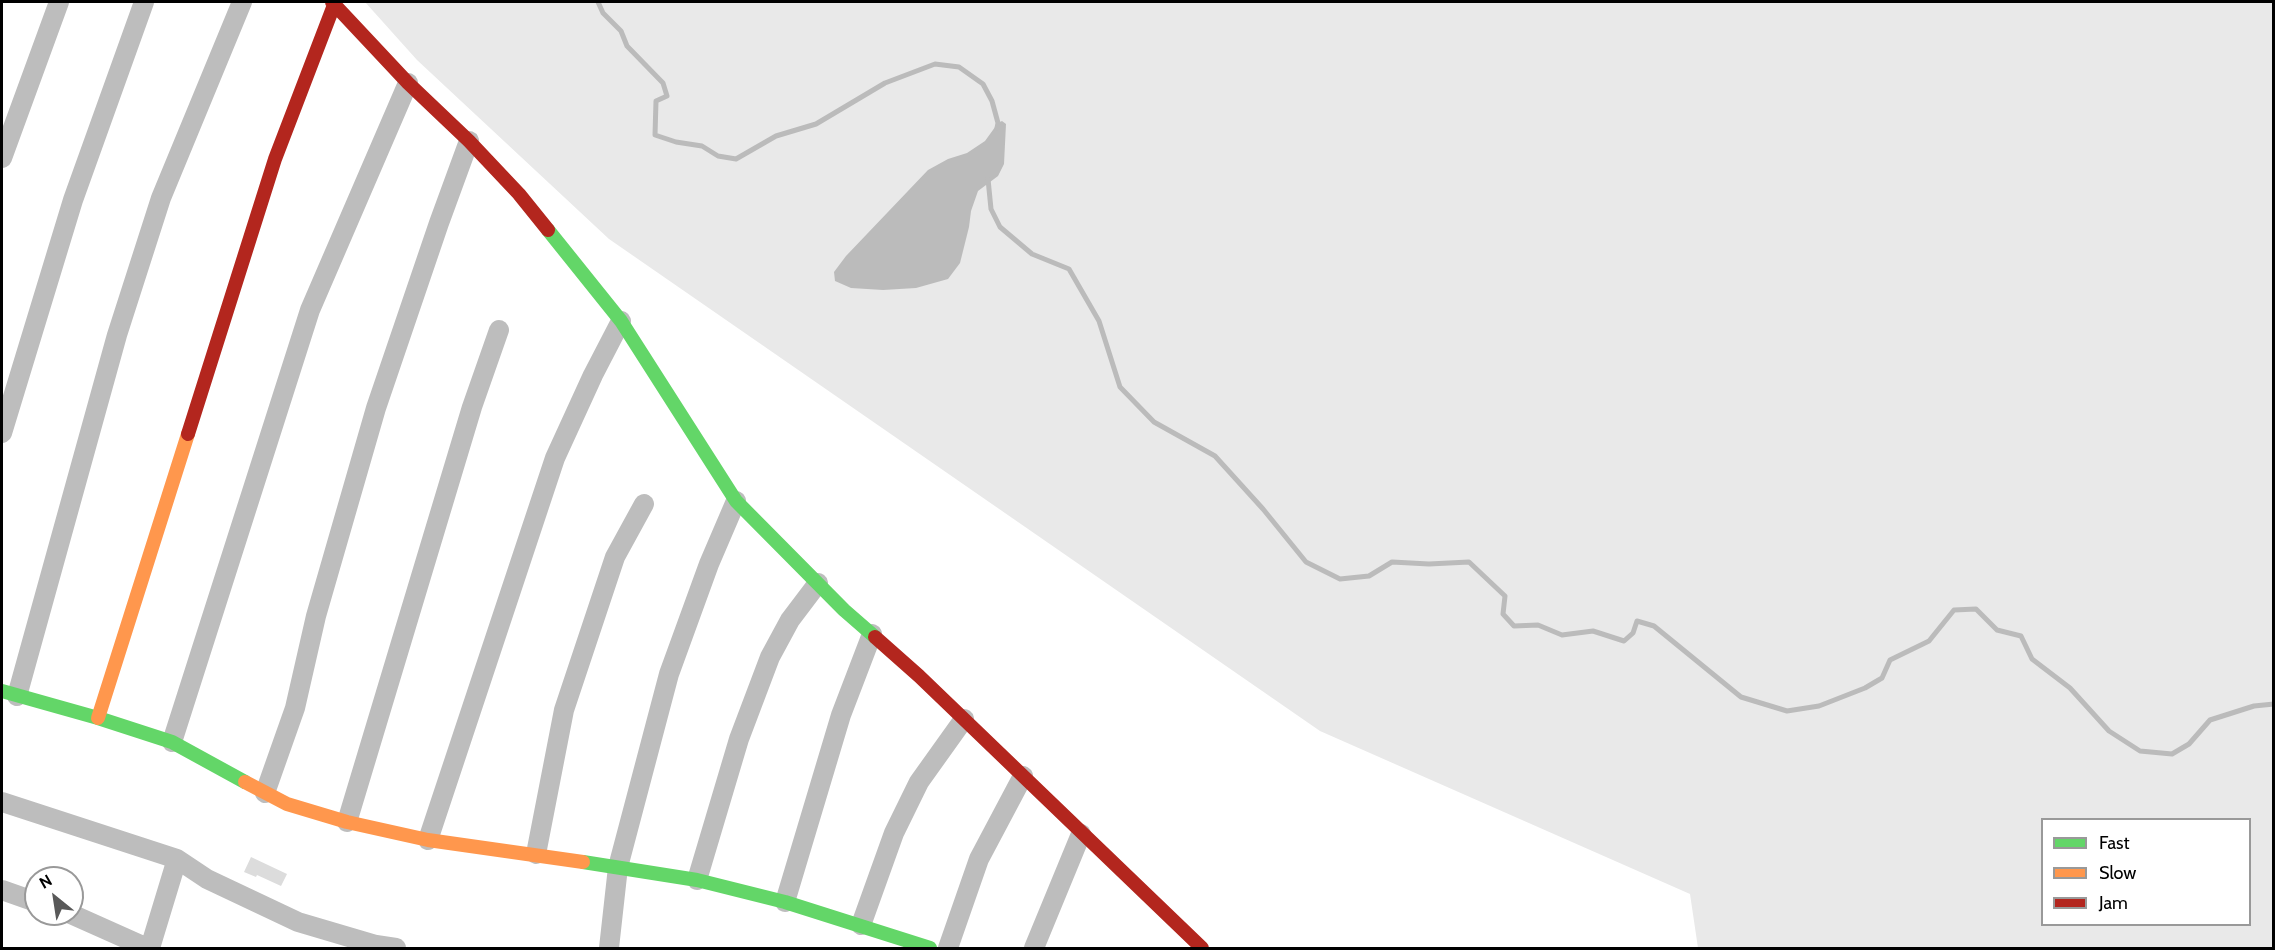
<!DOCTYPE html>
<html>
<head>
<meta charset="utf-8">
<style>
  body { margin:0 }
  #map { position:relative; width:2275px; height:950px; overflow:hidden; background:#fff; font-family:Cabin,sans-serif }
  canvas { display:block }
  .frame { position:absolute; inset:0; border:3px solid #000; pointer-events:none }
  .legend { position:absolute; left:2041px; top:818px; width:210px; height:108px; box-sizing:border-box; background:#fff; border:2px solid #999; margin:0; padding:8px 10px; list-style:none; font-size:18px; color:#000 }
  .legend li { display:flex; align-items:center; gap:12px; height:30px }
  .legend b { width:30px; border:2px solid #999 }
  .north { position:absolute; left:24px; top:866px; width:60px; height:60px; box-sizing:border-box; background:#fff; border:2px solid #999; border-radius:50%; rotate:330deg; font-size:16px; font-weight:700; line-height:24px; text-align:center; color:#000 }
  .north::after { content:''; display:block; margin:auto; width:21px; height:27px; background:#595959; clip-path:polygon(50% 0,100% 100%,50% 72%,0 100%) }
</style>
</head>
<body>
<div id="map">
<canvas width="2275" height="950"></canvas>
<div class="frame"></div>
<ul class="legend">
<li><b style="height:8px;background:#63d668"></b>Fast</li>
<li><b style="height:8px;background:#ff974d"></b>Slow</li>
<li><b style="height:8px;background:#b3261e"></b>Jam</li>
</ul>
<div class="north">N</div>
</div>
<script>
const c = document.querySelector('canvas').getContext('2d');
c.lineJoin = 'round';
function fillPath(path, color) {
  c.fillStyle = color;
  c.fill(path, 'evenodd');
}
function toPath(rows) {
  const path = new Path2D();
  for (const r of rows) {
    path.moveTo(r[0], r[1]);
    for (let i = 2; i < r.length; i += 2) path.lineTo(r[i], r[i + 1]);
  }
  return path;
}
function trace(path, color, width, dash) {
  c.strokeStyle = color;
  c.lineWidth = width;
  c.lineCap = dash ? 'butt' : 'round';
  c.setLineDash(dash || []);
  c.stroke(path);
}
const green = toPath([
  [365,2,2273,2,2273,948,1698,948,1690,894,1320,731,609,239,417,60],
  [2042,820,2250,820,2250,924,2042,924]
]);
const water = toPath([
  [1002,121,1006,124,1004,164,998,176,978,191,971,211,969,227,960,263,948,279,916,288,883,290,851,288,835,281,834,272,846,256,928,170,948,159,967,153,985,141,998,123]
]);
const stream = toPath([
  [598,2,603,13,621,31,627,46,663,83,667,96,656,101,655,135,676,142,702,146,718,156,736,159,776,136,816,124,885,83,935,64,959,67,983,84,992,101,998,123,997,128],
  [988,179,991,209,1000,227,1032,254,1069,269,1099,321,1120,387,1154,422,1215,456,1263,509,1306,562,1340,579,1369,576,1392,562,1429,564,1469,562,1505,596,1503,614,1514,626,1538,625,1562,635,1593,631,1624,641,1633,633,1637,621,1654,626,1741,697,1787,711,1819,706,1865,688,1882,678,1890,660,1929,641,1954,610,1976,609,1997,630,2021,636,2032,659,2070,688,2109,731,2140,751,2172,754,2189,744,2210,720,2254,706,2274,704]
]);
const building = toPath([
  [251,857,287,874,281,886,257,875,256,877,244,872]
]);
const street = toPath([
  [2,158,59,2],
  [2,433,73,200,144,2],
  [17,696,117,335,161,198,242,2],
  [172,742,310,310,408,83],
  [265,793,295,708,316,616,376,408,439,223,469,141],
  [2,802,177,859],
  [347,822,472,407,499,330],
  [428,840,555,458,593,375,621,321],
  [536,854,564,710,615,557,644,504],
  [697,880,739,739,770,657,790,620,818,583],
  [2,890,36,902],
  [785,902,841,715,872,634],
  [71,914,147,948],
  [861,925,894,833,919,782,964,719],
  [150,948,177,859,207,879,298,922,376,945,396,948],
  [609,948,618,867,669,674,709,564,736,501],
  [948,948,979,859,1023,776],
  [1034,948,1081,834]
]);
const fast = toPath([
  [548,230,621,321,736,501,844,610,875,637],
  [2,691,98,718,172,742,245,782],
  [583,862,697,880,785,902,930,948]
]);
const slow = toPath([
  [98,718,188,434],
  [245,782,287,804,347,822,428,840,583,862]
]);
const jam = toPath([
  [332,2,408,83,469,141,519,194,548,230],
  [188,434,275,159,334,5],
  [875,637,919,676,1202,948]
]);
fillPath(green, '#e9e9e9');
fillPath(water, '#bbb');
trace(stream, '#bbb', 5);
fillPath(building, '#dcdcdc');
trace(street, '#bdbdbd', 20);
trace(fast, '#63d668', 14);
trace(slow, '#ff974d', 14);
trace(jam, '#b3261e', 14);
</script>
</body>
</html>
